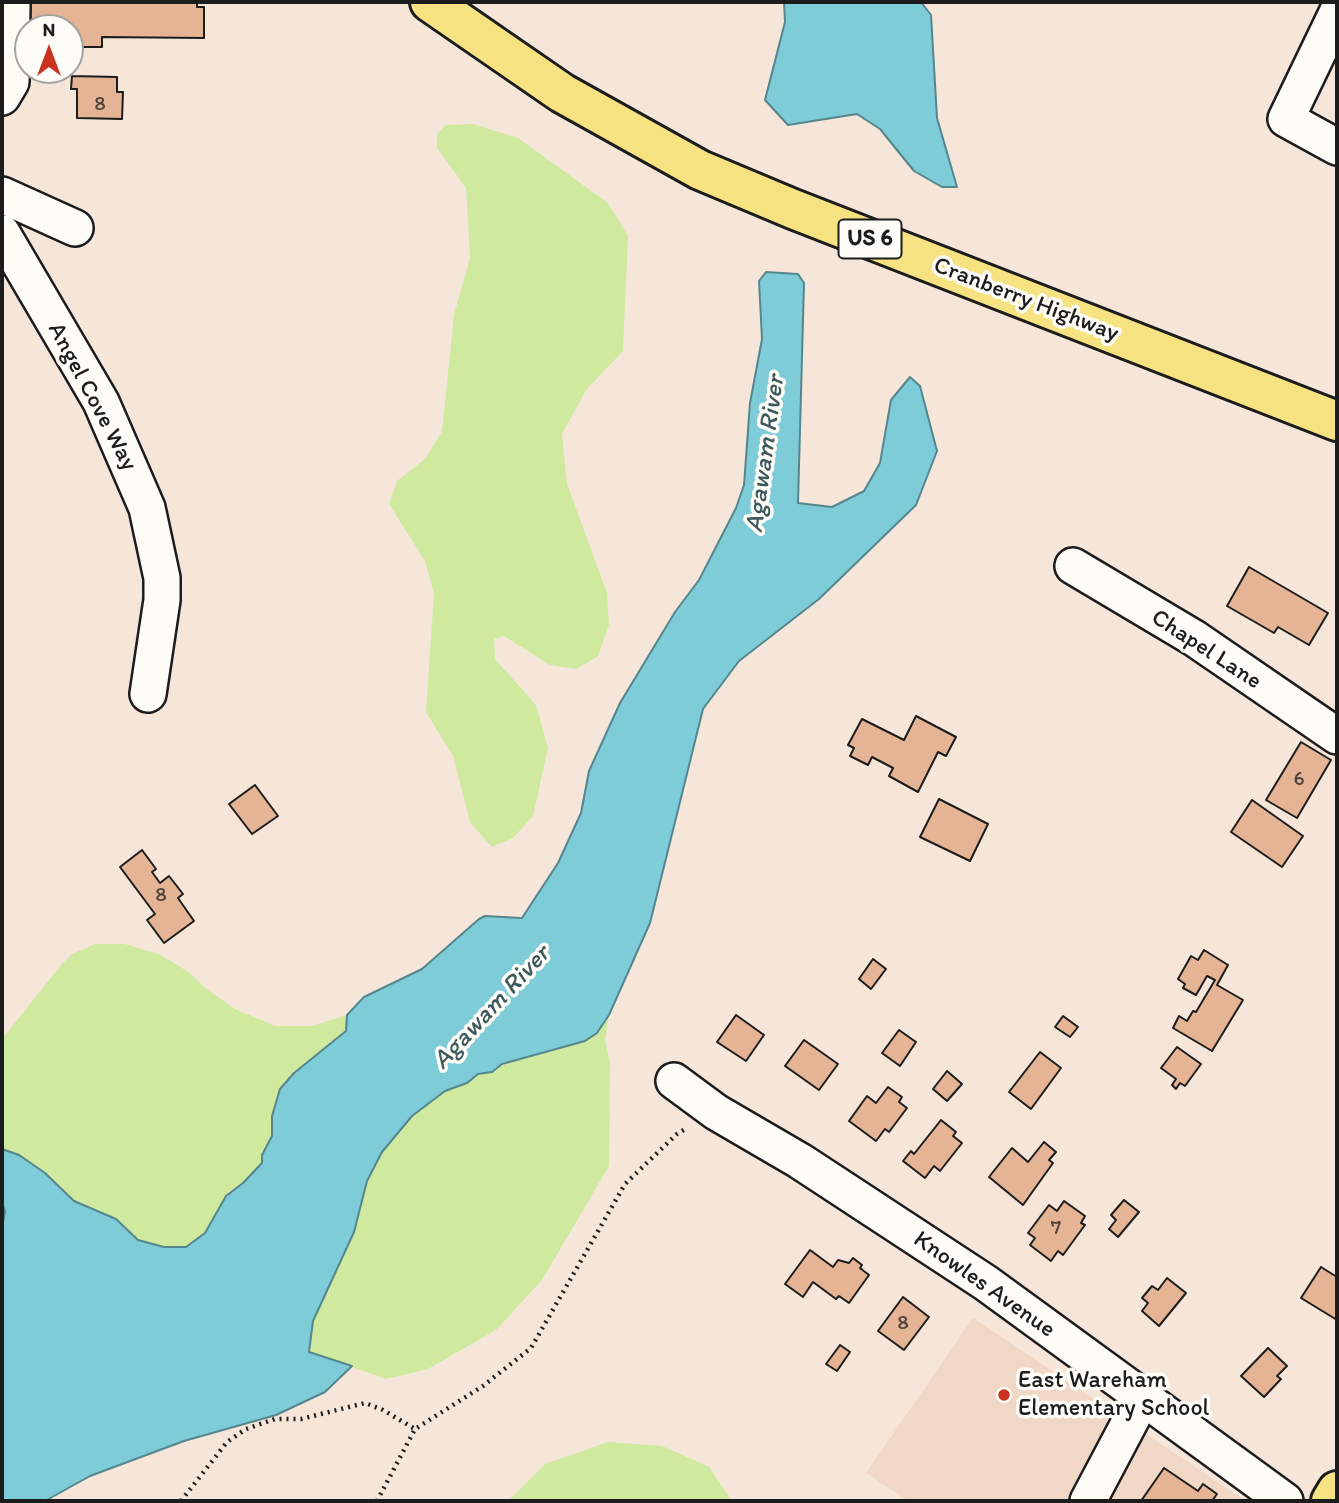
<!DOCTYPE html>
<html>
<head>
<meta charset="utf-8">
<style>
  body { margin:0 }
  #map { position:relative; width:1339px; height:1503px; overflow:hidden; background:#f6e6da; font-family:Itim,sans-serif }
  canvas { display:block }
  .frame { position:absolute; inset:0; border:4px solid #1c1c1c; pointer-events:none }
  .north { position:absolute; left:14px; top:14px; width:70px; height:70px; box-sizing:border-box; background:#fdfcf7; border:2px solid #a3a29f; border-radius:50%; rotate:0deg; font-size:19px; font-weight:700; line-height:28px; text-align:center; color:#1c1c1c }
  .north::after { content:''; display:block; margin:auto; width:24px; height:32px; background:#c8321e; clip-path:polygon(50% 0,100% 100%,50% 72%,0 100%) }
</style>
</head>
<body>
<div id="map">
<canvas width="1339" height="1503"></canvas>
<div class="frame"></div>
<div class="north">N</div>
</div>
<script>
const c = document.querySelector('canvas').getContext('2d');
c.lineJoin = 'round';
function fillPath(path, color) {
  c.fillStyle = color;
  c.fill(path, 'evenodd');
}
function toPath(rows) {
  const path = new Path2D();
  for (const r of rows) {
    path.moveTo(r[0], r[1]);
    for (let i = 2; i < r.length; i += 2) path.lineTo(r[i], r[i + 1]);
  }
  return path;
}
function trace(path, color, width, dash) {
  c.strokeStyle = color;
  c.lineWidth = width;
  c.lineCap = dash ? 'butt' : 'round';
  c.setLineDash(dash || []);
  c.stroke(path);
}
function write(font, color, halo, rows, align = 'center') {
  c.font = font + ' Itim,sans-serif';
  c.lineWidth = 7;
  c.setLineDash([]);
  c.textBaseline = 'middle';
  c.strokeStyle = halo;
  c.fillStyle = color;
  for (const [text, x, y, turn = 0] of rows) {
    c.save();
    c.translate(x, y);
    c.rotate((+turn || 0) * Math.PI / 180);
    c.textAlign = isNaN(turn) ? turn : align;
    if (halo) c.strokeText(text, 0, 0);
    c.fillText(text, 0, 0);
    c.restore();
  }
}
const built = toPath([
  [973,1318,1246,1501,909,1501,866,1473]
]);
const green = toPath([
  [473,124,518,138,608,203,628,236,623,351,586,390,562,434,567,484,607,593,609,625,598,656,577,669,550,665,504,636,494,639,495,659,536,705,548,748,533,816,513,838,492,847,470,822,453,756,426,712,434,593,425,561,389,504,397,481,426,458,442,431,454,315,470,258,466,188,437,148,437,134,445,125],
  [95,944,125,944,161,955,190,973,204,987,235,1009,275,1026,312,1026,347,1015,346,1031,294,1073,280,1089,272,1116,272,1136,262,1155,262,1162,243,1183,226,1196,205,1233,186,1247,164,1247,138,1240,116,1219,74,1201,45,1173,19,1155,2,1149,2,1039,61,965,72,954],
  [609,1015,605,1040,610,1063,609,1166,542,1280,496,1330,428,1369,386,1379,309,1352,313,1321,354,1232,367,1181,382,1152,412,1116,445,1091,467,1083,478,1074,597,1033],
  [608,1442,662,1446,709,1467,732,1501,508,1501,545,1464]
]);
const water = toPath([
  [784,2,921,2,931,15,937,118,957,187,942,187,914,171,880,129,857,114,788,125,765,100,785,22,784,2],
  [766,272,798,274,804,283,798,503,832,507,864,491,880,463,891,400,910,377,920,386,937,451,916,505,819,599,739,661,703,709,650,923,609,1015,597,1033,585,1041,502,1064,492,1072,478,1074,467,1083,445,1091,412,1116,382,1152,367,1181,354,1232,313,1321,309,1352,352,1366,325,1392,276,1415,184,1441,90,1476,45,1501,2,1501,2,1228,5,1211,2,1203,2,1149,19,1155,45,1173,74,1201,116,1219,138,1240,164,1247,186,1247,205,1233,226,1196,243,1183,262,1163,262,1155,272,1136,272,1116,280,1089,294,1073,346,1031,347,1015,364,997,422,969,479,919,485,916,522,918,558,863,581,813,589,771,620,703,675,612,699,580,736,508,744,485,750,403,762,339,759,281,766,272]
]);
const building = toPath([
  [18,2,197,2,197,7,204,7,204,38,102,37,102,47,70,47,70,28,28,28,18,2],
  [72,76,117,77,117,92,123,92,122,119,77,118,77,89,71,89,72,76],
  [1249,567,1328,613,1309,645,1278,627,1274,633,1227,606,1249,567],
  [916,716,956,737,946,756,938,752,918,792,889,776,893,768,872,757,868,765,850,756,854,748,848,745,862,719,904,740,916,716],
  [1301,742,1331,760,1297,818,1266,800,1301,742],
  [255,785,278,816,252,834,229,804,255,785],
  [939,799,988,824,970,861,920,837,939,799],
  [1252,800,1303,836,1282,867,1231,832,1252,800],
  [142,850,156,869,152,872,160,883,169,876,183,894,178,898,194,921,164,943,147,920,155,914,120,867,142,850],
  [1204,950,1228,965,1217,985,1243,1000,1212,1051,1173,1028,1179,1016,1187,1021,1193,1011,1196,1012,1215,980,1207,976,1196,995,1183,988,1185,984,1178,979,1191,956,1198,960,1204,950],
  [873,959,886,969,871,989,859,979,873,959],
  [736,1015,764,1035,746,1061,717,1042,736,1015],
  [1063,1016,1078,1027,1070,1037,1055,1027,1063,1016],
  [899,1030,916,1042,900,1066,882,1053,899,1030],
  [804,1040,838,1064,819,1090,785,1066,804,1040],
  [1177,1047,1201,1064,1185,1086,1180,1083,1176,1089,1172,1085,1176,1079,1161,1068,1177,1047],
  [1040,1052,1061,1068,1031,1109,1009,1092,1040,1052],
  [947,1071,962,1084,947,1101,933,1089,947,1071],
  [888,1087,902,1097,899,1102,907,1108,889,1132,885,1129,876,1141,849,1121,867,1096,876,1103,888,1087],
  [941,1120,956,1132,953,1136,962,1143,940,1171,934,1166,925,1178,903,1161,911,1151,914,1154,941,1120],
  [1044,1142,1056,1152,1049,1160,1053,1163,1023,1205,989,1177,1012,1148,1028,1162,1044,1142],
  [1124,1200,1139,1212,1118,1237,1109,1229,1116,1220,1111,1215,1124,1200],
  [1064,1201,1085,1216,1081,1223,1085,1225,1063,1255,1058,1251,1051,1261,1030,1245,1035,1238,1028,1233,1049,1205,1057,1211,1064,1201],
  [810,1250,833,1267,838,1260,849,1263,853,1258,862,1265,860,1268,869,1275,849,1303,839,1296,836,1299,813,1282,803,1297,785,1284,810,1250],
  [1321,1267,1337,1277,1337,1320,1301,1298,1321,1267],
  [1167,1278,1186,1293,1159,1326,1142,1311,1148,1303,1142,1298,1152,1286,1158,1290,1167,1278],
  [903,1297,929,1317,904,1350,878,1331,903,1297],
  [840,1345,850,1352,837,1371,826,1364,840,1345],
  [1268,1348,1287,1366,1277,1376,1281,1379,1264,1397,1241,1376,1268,1348],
  [1164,1468,1198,1491,1203,1484,1217,1494,1212,1501,1141,1501,1164,1468]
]);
const path = toPath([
  [181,1501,227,1442,246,1429,275,1419,301,1419,365,1403,383,1410,415,1429],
  [377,1501,415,1429,483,1386,531,1348,625,1184,677,1134,687,1128]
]);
const minor = toPath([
  [1337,13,1286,119,1337,147],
  [2,97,11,82,12,2],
  [2,195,75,228],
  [2,233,101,402,147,508,162,578,162,600,148,694],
  [1073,566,1194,638,1337,736],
  [674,1081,716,1112,800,1161,986,1283,1285,1501],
  [1088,1501,1143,1397]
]);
const major = toPath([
  [430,2,562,93,700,170,793,209,1337,421],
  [1331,1501,1337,1491]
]);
const markers = [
  [1004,1395,7,"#c8321e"]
];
const numberNames = [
  ["8",100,105],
  ["6",1299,780],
  ["8",161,896],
  ["7",1056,1229],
  ["8",903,1324]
];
const shields = [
  [870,239,63]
];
const shieldNames = [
  ["US 6",870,239]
];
const streetNames = [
  ["Cranberry Highway",1026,300,21],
  ["Angel Cove Way",92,397,62],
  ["Chapel Lane",1206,650,33],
  ["Knowles Avenue",984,1285,35]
];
const poiNames = [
  ["East Wareham",1018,1381],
  ["Elementary School",1018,1409]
];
const waterNames = [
  ["Agawam River",766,454,-82],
  ["Agawam River",492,1008,-47]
];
fillPath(built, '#f1d7c5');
fillPath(green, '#cfe99f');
fillPath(water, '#7dccd8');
trace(water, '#56868d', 2);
fillPath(building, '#e4b495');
trace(building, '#1c1c1c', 2);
trace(minor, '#1c1c1c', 40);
trace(major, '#1c1c1c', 44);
trace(path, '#1c1c1c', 4.5, [2, 5]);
trace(minor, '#fdfcf7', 35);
trace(major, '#f6e281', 38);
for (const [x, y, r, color] of markers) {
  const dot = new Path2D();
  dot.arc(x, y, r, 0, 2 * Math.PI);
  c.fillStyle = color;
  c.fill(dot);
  trace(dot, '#fdfcf7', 2.5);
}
write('21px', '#4e423a', null, numberNames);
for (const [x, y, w] of shields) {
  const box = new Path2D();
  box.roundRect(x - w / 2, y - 19.5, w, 39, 5);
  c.fillStyle = '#fdfcf7';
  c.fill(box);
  trace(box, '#1c1c1c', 2);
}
write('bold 23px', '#1c1c1c', null, shieldNames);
write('24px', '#1c1c1c', '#fdfcf7', streetNames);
write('24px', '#1c1c1c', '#fdfcf7', poiNames, 'left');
write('italic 26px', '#3e5a5e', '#fdfcf7', waterNames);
</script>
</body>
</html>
